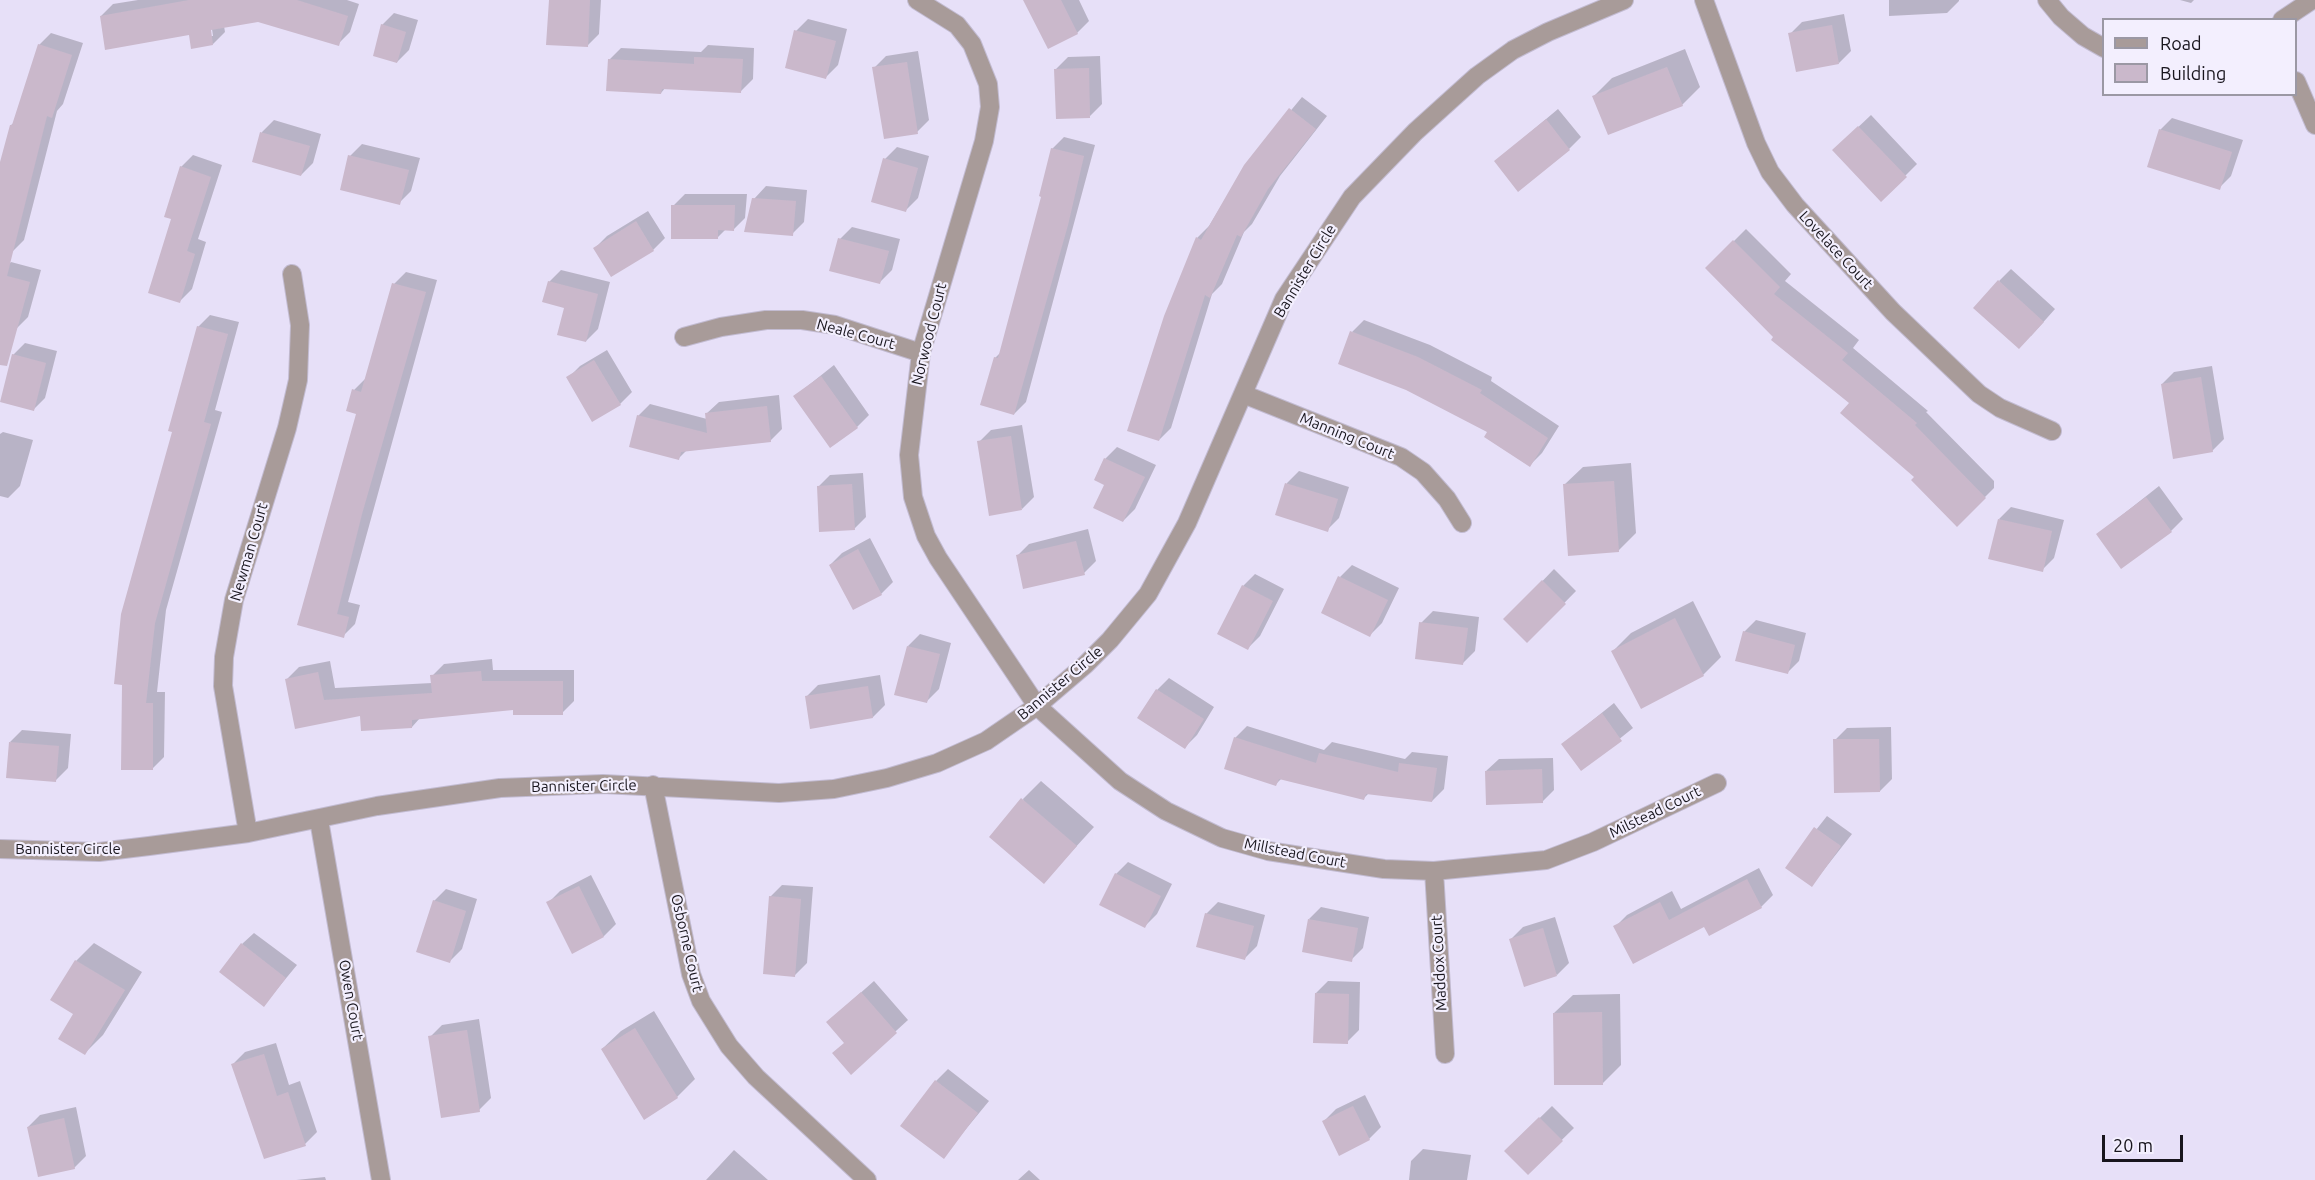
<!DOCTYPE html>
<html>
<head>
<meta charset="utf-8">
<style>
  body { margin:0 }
  #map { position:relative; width:2315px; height:1180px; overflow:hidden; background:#e7e0f8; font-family:Ubuntu,sans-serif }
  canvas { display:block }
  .legend { position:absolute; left:2102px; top:18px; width:195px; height:78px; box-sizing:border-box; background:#f3effe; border:2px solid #9b98a4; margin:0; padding:8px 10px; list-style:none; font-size:18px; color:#18151d }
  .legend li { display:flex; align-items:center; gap:12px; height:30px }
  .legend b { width:30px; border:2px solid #9b98a4 }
  .scale { position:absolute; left:2102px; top:1135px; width:81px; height:27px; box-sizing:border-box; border:3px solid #18151d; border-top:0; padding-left:8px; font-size:18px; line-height:21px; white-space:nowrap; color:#18151d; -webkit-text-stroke:4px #f3effe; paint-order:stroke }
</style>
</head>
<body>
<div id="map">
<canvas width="2315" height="1180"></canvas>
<ul class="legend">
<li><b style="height:8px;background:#a89b99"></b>Road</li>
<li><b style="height:16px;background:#cab8cb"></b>Building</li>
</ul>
<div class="scale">20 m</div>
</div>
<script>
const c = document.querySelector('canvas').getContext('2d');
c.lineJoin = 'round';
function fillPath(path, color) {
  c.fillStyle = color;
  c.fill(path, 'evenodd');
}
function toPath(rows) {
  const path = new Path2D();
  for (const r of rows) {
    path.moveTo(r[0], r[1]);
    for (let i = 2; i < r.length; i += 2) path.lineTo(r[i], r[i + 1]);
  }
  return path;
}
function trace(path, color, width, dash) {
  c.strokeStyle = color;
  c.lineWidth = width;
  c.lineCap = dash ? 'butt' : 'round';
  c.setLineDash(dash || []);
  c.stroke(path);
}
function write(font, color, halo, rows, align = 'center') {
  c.font = font + ' Ubuntu,sans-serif';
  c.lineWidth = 4.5;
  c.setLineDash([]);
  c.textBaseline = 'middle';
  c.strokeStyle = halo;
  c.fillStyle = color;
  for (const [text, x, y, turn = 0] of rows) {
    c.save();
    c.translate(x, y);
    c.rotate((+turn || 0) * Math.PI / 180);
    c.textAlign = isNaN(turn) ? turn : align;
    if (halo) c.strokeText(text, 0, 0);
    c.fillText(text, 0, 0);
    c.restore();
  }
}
const shadow = toPath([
  [138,0,246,0,224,26,225,32,213,44,190,34,101,16,113,4],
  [211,22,213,36,210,36],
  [266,0,347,0,359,4,350,32,338,44],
  [550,0,601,0,599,34,587,46],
  [1032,0,1079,0,1089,21,1077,33],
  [1889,0,1959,0,1959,1,1947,13,1889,16],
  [2180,0,2194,0,2191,3],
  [394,13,418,20,409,50,397,62,382,25],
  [1844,14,1851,51,1839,63,1790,34,1802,22],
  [808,19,847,29,838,65,826,77,796,31],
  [51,33,83,43,63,104,57,111,24,240,12,252,0,249,0,169,11,125,15,122,39,45],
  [708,45,754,48,753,79,740,92,666,87,661,93,609,60,621,48,701,52],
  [1685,49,1700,87,1682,105,1594,96,1612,78],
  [918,51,929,120,917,132,874,68,886,56],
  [1100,56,1102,104,1090,116,1056,69,1068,57],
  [1302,97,1327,116,1280,176,1252,224,1244,232,1222,284,1212,294,1171,428,1159,440,1197,238,1209,226,1245,166],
  [1558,109,1581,137,1569,149,1496,161],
  [1871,115,1917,164,1881,200,1834,150],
  [2172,118,2243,140,2231,176,2219,188,2160,130],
  [274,120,321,134,313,163,301,175,253,161,262,132],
  [1064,137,1095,145,1026,402,1014,414,995,358,1001,352,1043,196,1052,149],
  [362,144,420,158,411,191,399,203,350,156],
  [897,147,929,156,918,198,906,210,885,159],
  [193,155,222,165,198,239,206,242,192,289,180,301,173,218,181,167],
  [766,186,807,190,804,222,792,234,754,199],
  [685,194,747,194,745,218,733,230,726,229,717,238,673,206],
  [648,211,665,238,653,250,595,248,607,236],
  [852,227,900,239,892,270,880,282,840,239],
  [1746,229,1791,274,1785,281,1859,340,1853,348,1928,411,1926,412,1994,481,1994,488,1957,525,1851,402,1775,337,1707,268],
  [11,262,41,270,28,317,16,329,0,325,0,272],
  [2011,269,2055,309,2031,336,1999,281],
  [561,270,610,282,598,329,586,341,549,282],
  [406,272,437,280,348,602,360,605,355,624,343,636,298,624,358,413,354,390,366,378,394,284],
  [210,315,239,322,215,410,222,412,166,610,157,692,165,692,164,757,152,769,123,684,174,431,198,327],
  [1364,320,1430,345,1492,377,1491,381,1559,426,1542,453,1530,465,1490,431,1352,332],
  [25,343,57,351,45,398,33,410,13,355],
  [607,350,632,392,620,404,568,378,580,366],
  [834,365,869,415,857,427,795,396],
  [2212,366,2224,439,2212,451,2162,384,2174,372],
  [779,395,782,429,770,441,687,450,679,458,638,416,650,404,707,419,706,414,719,402],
  [1022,425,1034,497,1022,509,979,442,991,430],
  [3,432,33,440,20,486,8,498,0,496,0,434],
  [1117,447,1156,465,1135,509,1123,521,1106,484,1105,459],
  [1631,463,1636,533,1618,551,1564,485,1583,467],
  [1299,471,1349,487,1339,518,1327,530,1277,514,1287,483],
  [863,473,866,517,854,529,818,487,830,475],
  [2159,486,2183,519,2171,531,2098,534],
  [2011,507,2064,520,2054,558,2042,570,1999,519],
  [1088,529,1096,561,1084,573,1017,556,1029,544],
  [870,538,893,582,881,594,830,565,842,553],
  [1352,565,1399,588,1382,623,1370,635,1340,577],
  [1554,569,1576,591,1527,641,1506,619],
  [1255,574,1284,589,1260,636,1248,648,1243,586],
  [1693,601,1721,657,1703,675,1641,707,1613,651,1631,633],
  [1433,611,1479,617,1475,651,1463,663,1421,623],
  [1756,620,1806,633,1799,661,1787,673,1744,632],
  [920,634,951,643,939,689,927,701,908,646],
  [492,659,493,670,574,670,574,701,562,713,515,708,420,718,412,727,361,714,296,727,287,679,299,667,330,661,335,688,432,683,432,676,444,664],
  [880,675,885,705,873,717,806,697,818,685],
  [1169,678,1214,707,1197,735,1185,747,1139,717,1157,690],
  [1614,703,1633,728,1582,769,1563,744],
  [1247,726,1324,750,1332,742,1405,759,1412,752,1448,756,1444,789,1432,801,1369,793,1364,798,1282,778,1276,784,1235,738],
  [1891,727,1892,779,1880,791,1835,740,1847,728],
  [22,730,71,734,68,768,56,780,10,742],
  [1553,758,1554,790,1542,802,1486,771,1499,759],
  [1041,781,1094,827,1044,882,1023,799],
  [1827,816,1852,834,1812,885,1787,867],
  [1128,862,1172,884,1157,914,1145,926,1116,874],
  [1759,868,1773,895,1761,907,1704,925,1615,927,1627,915,1672,891,1681,909],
  [591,875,616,924,604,936,573,952,548,903,560,891],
  [782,885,813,887,807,963,795,975,770,897],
  [446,889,477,899,462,949,450,961,434,901],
  [1218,902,1265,915,1257,946,1245,958,1206,914],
  [1321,907,1369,917,1363,948,1351,960,1309,919],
  [1555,917,1569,963,1557,975,1511,939,1523,927],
  [254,933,297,965,264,1005,242,944],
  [94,943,142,972,103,1035,85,1053,75,1014,76,961],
  [874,981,908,1020,851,1072,840,1011],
  [1328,981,1360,982,1359,1030,1347,1042,1316,993],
  [1620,994,1621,1065,1603,1083,1554,1013,1573,995],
  [654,1011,695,1079,677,1097,602,1049,621,1031],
  [479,1019,491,1098,479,1110,430,1037,442,1025],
  [276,1043,289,1085,300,1081,317,1132,305,1144,246,1096,243,1097,233,1064,245,1052],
  [948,1069,989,1101,943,1157,936,1081],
  [1365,1095,1381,1127,1369,1139,1324,1121,1336,1109],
  [1552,1106,1574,1128,1528,1173,1506,1151],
  [76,1107,86,1156,74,1168,28,1127,40,1115],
  [1423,1149,1471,1155,1467,1180,1409,1180,1411,1161],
  [734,1150,768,1180,706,1180],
  [1029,1170,1040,1180,1018,1180],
  [325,1177,326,1180,296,1180]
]);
const building = toPath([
  [189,0,297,0,348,16,339,46,258,22,211,30,213,45,191,49,189,35,105,50,100,16],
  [549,0,590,0,588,47,546,45],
  [1023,0,1061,0,1078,34,1048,49],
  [381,24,406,32,397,63,373,56],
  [1832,25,1839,64,1796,72,1788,33],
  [794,30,836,41,826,79,785,68],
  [38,44,72,55,52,118,47,116,7,276,30,282,7,366,0,365,0,162,10,125,12,125],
  [694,57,743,59,741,93,662,89,661,94,606,91,608,59,694,64],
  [907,62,918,134,884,139,872,67],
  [1667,67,1683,106,1608,135,1592,96],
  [1089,68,1090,118,1056,119,1054,69],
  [1289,108,1316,129,1268,189,1241,237,1237,235,1210,298,1205,295,1159,441,1127,431,1164,316,1196,237,1201,240,1244,165],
  [1546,119,1570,150,1518,192,1494,161],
  [1858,126,1907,177,1881,202,1832,150],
  [2159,129,2232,152,2220,190,2147,167],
  [260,132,310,146,301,176,252,162],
  [1051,148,1084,156,1068,225,1014,415,980,405,994,357,998,358,1041,197,1039,196],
  [348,155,409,170,400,205,340,190],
  [883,158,918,168,906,212,871,202],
  [180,166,211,177,187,251,195,254,180,303,148,293,171,219,164,217],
  [752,198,796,201,793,236,744,232],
  [671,205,735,205,734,231,718,230,718,239,671,239],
  [636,221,654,251,611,277,593,248],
  [838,238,889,251,880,284,829,271],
  [1733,240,1780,287,1774,294,1848,353,1842,360,1917,423,1915,425,1986,498,1957,527,1911,480,1914,477,1840,413,1849,403,1771,340,1773,337,1705,268],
  [1998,280,2044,322,2019,349,1973,308],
  [548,281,598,294,586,342,557,335,564,308,542,302],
  [392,283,426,292,362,514,337,614,349,617,344,638,297,625,356,414,346,411,352,389,361,392],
  [197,326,228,334,204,422,211,424,155,623,146,703,153,703,153,770,121,770,122,685,114,684,121,614,172,432,168,431],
  [1350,331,1418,357,1482,390,1480,393,1548,438,1530,467,1484,437,1487,432,1406,390,1338,364],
  [12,354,46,363,34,411,0,402],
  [594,360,621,405,592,422,566,377],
  [821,376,858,428,830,448,793,396],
  [2201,377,2213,452,2173,459,2161,384],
  [767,406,771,442,681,452,679,460,629,447,637,415,707,433,705,413],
  [1011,436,1022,510,989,516,977,441],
  [1104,458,1145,477,1123,522,1093,508,1104,485,1094,480],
  [1614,481,1619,552,1568,556,1563,484],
  [1285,483,1338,499,1328,532,1275,515],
  [852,484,855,530,819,532,817,486],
  [2146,497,2172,532,2121,569,2096,534],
  [1998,519,2052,531,2043,572,1988,559],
  [1076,541,1085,575,1023,589,1016,555],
  [858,549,882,595,853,610,829,565],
  [1338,576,1388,600,1370,637,1321,613],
  [1542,580,1566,604,1527,643,1503,619],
  [1242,585,1273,601,1248,650,1217,634],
  [1675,618,1704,676,1641,709,1611,651],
  [1419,622,1468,628,1463,665,1415,659],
  [1743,631,1795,645,1788,674,1735,661],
  [907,646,940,654,927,703,894,695],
  [481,671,482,681,563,681,563,715,513,715,513,710,412,720,412,728,361,731,360,716,295,729,285,679,318,672,324,700,432,693,430,675],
  [868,686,873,718,810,729,805,696],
  [1156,689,1204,719,1185,749,1137,718],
  [1602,713,1622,741,1581,771,1561,744],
  [1234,737,1316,763,1319,753,1398,772,1399,763,1437,768,1432,802,1366,794,1364,800,1279,779,1276,786,1224,769],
  [1833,739,1879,739,1880,792,1834,793],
  [9,742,59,746,56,782,6,778],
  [1542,769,1543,803,1486,805,1485,771],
  [1021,798,1077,846,1044,884,989,837],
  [1814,827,1841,846,1812,887,1785,868],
  [1115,873,1161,896,1145,928,1099,905],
  [1747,879,1762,908,1709,936,1704,927,1633,964,1613,926,1660,902,1669,920],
  [579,886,604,937,572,954,546,902],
  [769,896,801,899,795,977,763,974],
  [433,900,466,911,450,963,416,952],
  [1205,913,1254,926,1245,960,1196,947],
  [1308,919,1358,928,1352,962,1302,952],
  [1543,928,1557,976,1524,987,1509,939],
  [241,943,286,978,264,1007,219,972],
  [75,960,125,990,85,1055,58,1039,73,1014,50,1000],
  [861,992,897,1033,851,1075,832,1053,844,1043,826,1022],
  [1315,993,1349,994,1348,1044,1313,1043],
  [1602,1012,1603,1085,1554,1085,1553,1013],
  [635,1028,678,1098,644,1120,601,1049],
  [467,1030,480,1112,441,1118,428,1036],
  [264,1054,277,1096,288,1092,306,1146,264,1159,231,1064],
  [935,1080,978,1113,944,1159,900,1126],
  [1353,1106,1370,1140,1339,1156,1322,1121],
  [1539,1117,1563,1141,1528,1175,1504,1151],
  [64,1118,75,1169,38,1177,27,1127]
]);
const minor = toPath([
  [917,0,957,25,972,44,988,84,990,107,984,141,921,353,909,455,913,497,926,536,938,558,1037,706,1120,781,1166,811,1222,838,1268,851,1384,869,1434,871,1546,860,1593,842,1717,783],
  [1704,0,1756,143,1770,172,1795,205,1893,312,1979,394,2000,408,2052,431],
  [2047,0,2061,17,2083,36,2104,48],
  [2282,20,2312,0],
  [2296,81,2315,125],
  [684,337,721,327,766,320,802,320,835,325,921,353],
  [1243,394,1401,457,1423,472,1447,499,1462,523],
  [653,785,691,974,701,1001,729,1046,756,1077,867,1180],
  [319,820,381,1180],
  [248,833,223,686,224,657,234,600,287,428,298,380,300,325,292,274],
  [0,849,99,852,149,846,248,833,377,806,500,788,603,784,779,793,834,789,887,778,937,763,986,741,1037,706,1085,665,1110,640,1148,594,1187,523,1284,299,1352,197,1415,132,1477,76,1513,50,1548,32,1624,0],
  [1434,871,1445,1054]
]);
const streetNames = [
  ["Lovelace Court",1836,250,47],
  ["Bannister Circle",1305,271,-59],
  ["Neale Court",856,334,15],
  ["Norwood Court",929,334,-76],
  ["Manning Court",1347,436,22],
  ["Newman Court",249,552,-74],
  ["Bannister Circle",1060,683,-40],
  ["Bannister Circle",584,786,-1],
  ["Milstead Court",1655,812,-26],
  ["Bannister Circle",68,849],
  ["Millstead Court",1295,853,11],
  ["Osborne Court",687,943,77],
  ["Maddox Court",1439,963,-93],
  ["Owen Court",351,1000,80]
];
fillPath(shadow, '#0003');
fillPath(building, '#cab8cb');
trace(minor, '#c2bbd1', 20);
trace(minor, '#a89b99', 18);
write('15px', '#18151d', '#f3effe', streetNames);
</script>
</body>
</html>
